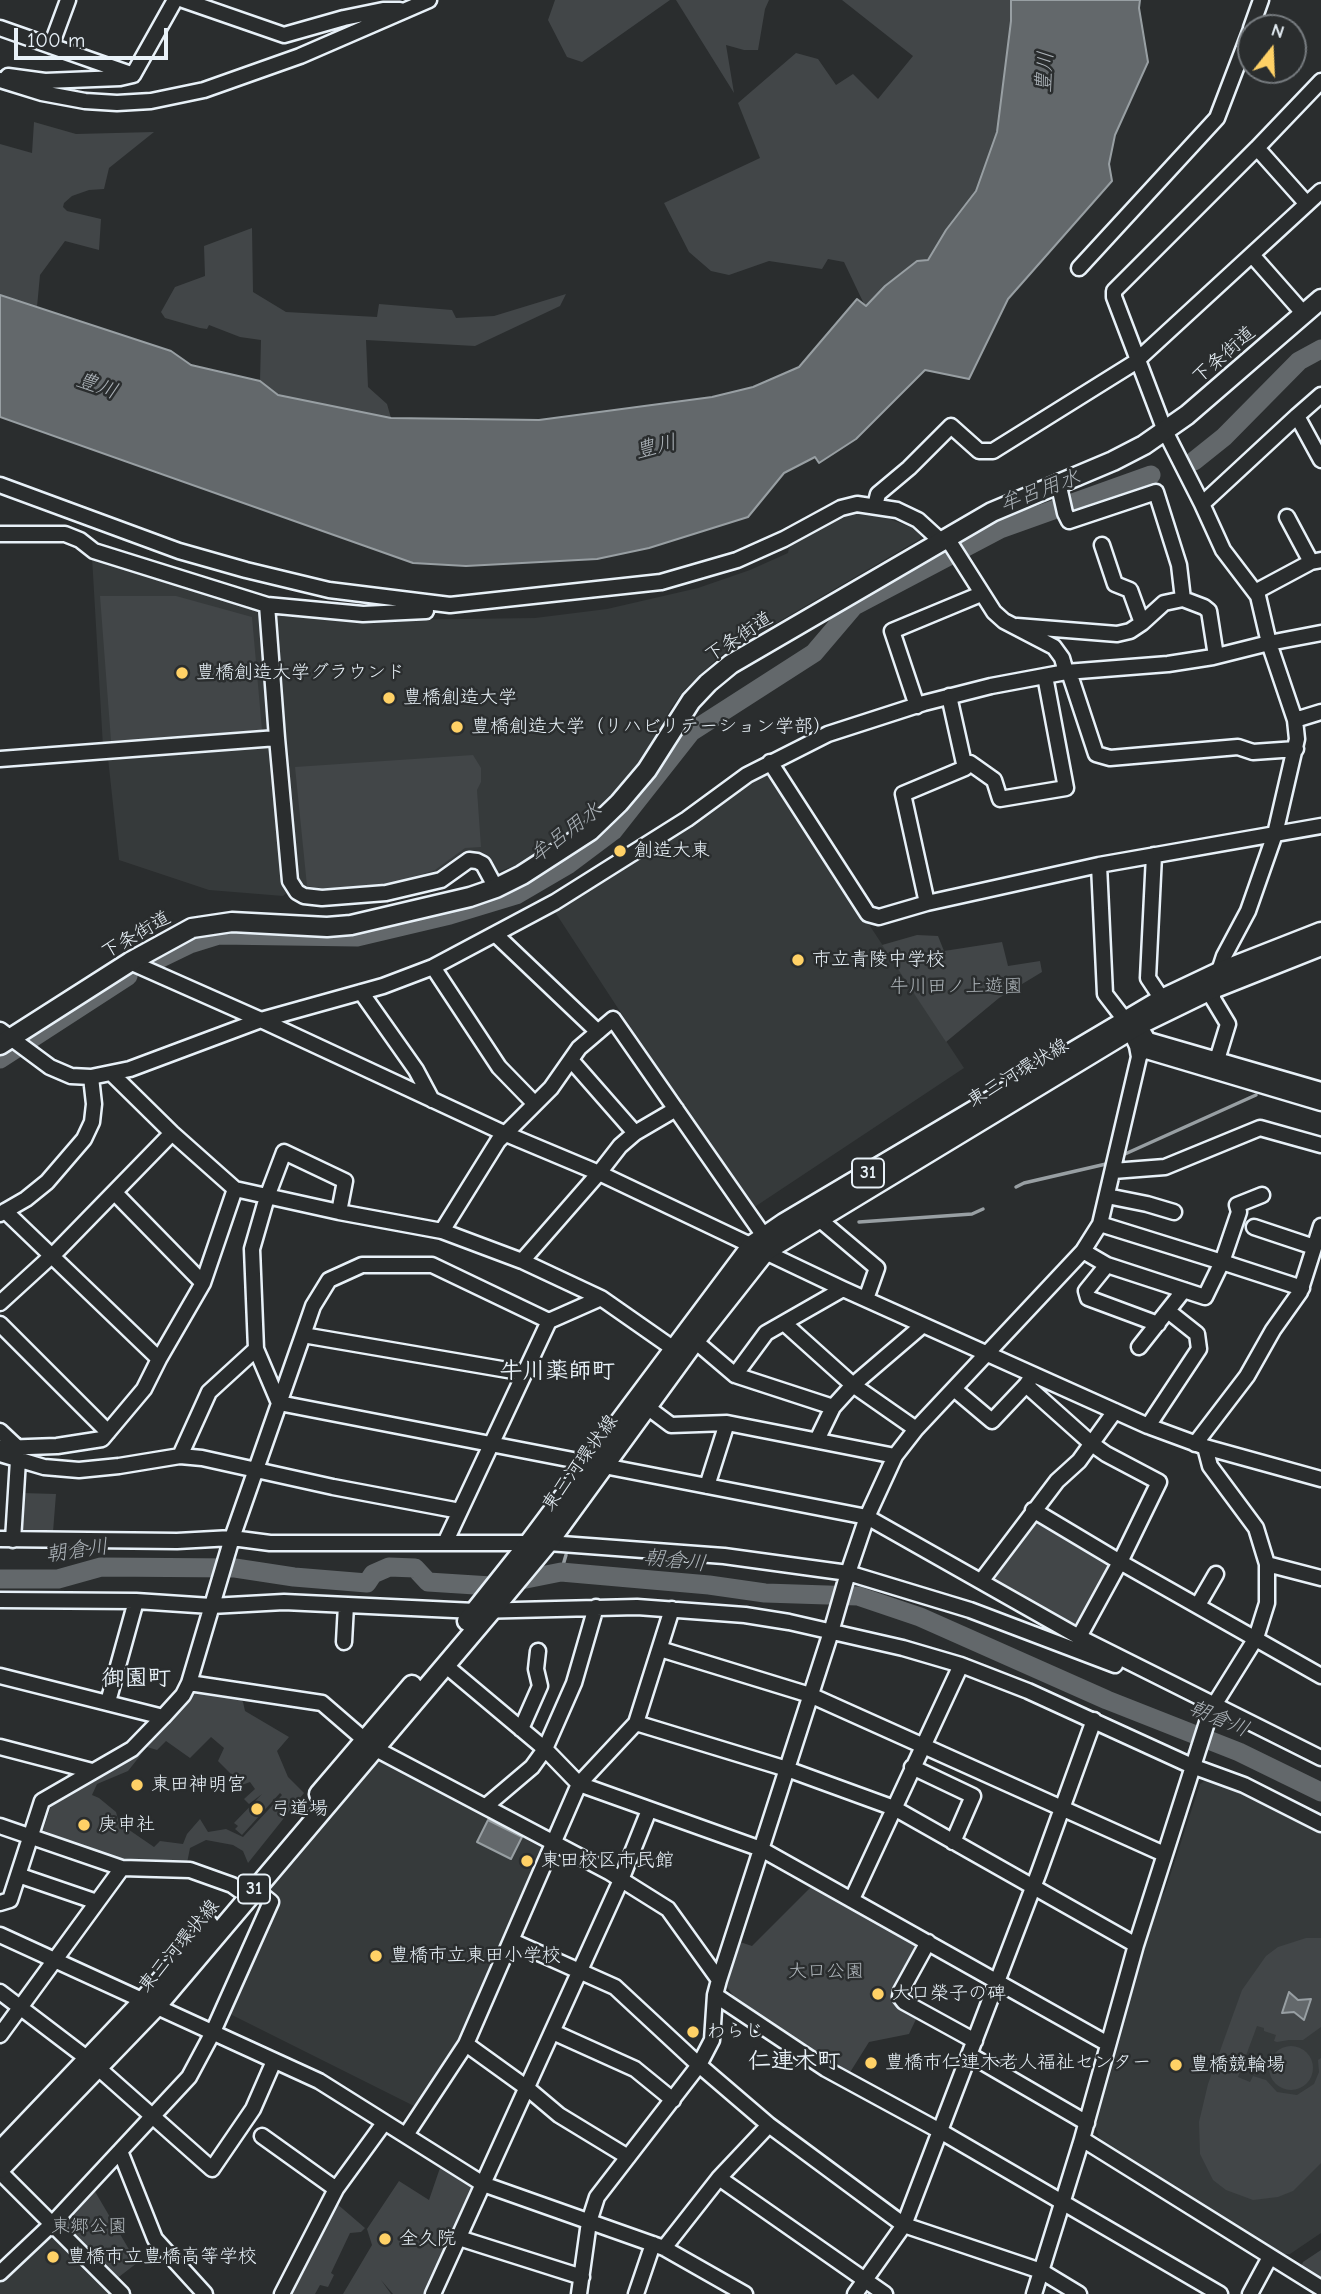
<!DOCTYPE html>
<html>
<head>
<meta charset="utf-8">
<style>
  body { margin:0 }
  #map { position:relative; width:1321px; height:2294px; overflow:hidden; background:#2a2d2e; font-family:"Comic Neue",sans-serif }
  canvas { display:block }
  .north { position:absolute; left:1237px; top:14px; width:70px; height:70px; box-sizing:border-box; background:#2a2d2e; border:2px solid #767b7f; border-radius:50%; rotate:18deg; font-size:19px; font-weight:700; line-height:28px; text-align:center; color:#e8f1f8 }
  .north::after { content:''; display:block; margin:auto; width:24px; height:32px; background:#ffd166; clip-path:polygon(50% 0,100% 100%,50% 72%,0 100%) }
  .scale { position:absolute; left:14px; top:28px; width:154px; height:32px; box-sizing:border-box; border:4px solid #e8f1f8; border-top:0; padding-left:9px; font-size:21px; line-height:24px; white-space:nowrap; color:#e8f1f8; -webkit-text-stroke:5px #2a2d2e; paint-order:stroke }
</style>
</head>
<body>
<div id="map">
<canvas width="1321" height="2294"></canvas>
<div class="north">N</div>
<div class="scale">100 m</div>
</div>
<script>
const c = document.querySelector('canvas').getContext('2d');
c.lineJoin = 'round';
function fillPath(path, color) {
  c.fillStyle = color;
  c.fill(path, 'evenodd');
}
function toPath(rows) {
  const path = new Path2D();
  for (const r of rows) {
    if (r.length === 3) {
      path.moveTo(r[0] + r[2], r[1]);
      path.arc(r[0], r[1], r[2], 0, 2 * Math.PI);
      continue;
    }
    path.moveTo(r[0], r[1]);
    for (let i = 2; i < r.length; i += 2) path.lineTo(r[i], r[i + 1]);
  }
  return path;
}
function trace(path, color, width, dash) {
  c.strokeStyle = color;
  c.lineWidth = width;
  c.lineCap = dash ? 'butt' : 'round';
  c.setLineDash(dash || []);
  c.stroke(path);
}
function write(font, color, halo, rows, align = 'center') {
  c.font = font + ' "Comic Neue","Klee One",sans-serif';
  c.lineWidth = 5;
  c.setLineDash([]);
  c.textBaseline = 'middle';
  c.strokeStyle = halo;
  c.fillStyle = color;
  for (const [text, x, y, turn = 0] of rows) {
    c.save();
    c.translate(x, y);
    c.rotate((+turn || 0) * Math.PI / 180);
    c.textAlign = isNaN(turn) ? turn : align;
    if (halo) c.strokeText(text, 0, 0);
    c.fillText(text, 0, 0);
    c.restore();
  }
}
const built = toPath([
  [851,510,871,512,921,531,920,539,720,656,685,689,671,708,638,768,628,782,598,812,529,860,493,874,487,862,448,871,397,887,332,893,290,890,283,896,209,890,119,860,108,758,103,747,92,557,273,607,284,617,328,616,386,620,535,618,607,609,698,588,750,570,788,553,790,542],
  [766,769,964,1068,750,1210,553,909],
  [386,1761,545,1843,545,1849,461,2040,418,2108,230,2014,276,1899,268,1889,374,1763],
  [1209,1778,1232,1785,1321,1831,1321,2233,1290,2254,1277,2254,1103,2149,1092,2117,1153,1910,1165,1891,1200,1784],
  [51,2231,118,2294,0,2294,0,2281]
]);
const green = toPath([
  [555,0,670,0,582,62,567,57,548,20],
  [676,0,769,0,765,9,758,50,744,50,726,45,734,93],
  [842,0,1011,0,1011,21,997,132,976,191,946,230,928,260,885,286,865,306,844,262,828,259,822,269,769,261,729,275,711,271,689,252,664,203,760,158,738,103,796,53,818,59,836,85,853,74,878,99,913,56],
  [34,122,76,134,154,132,109,168,104,189,89,190,72,196,64,203,63,207,67,211,101,219,99,250,65,241,40,275,37,307,0,295,0,144,32,153],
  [252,228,253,292,286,312,377,317,379,304,452,310,456,318,494,316,566,294,560,306,475,346,366,340,368,387,387,404,391,418,278,395,260,381,261,340,240,337,209,325,207,329,200,328,165,318,161,312,175,287,205,276,204,246],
  [100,596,176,596,252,617,262,730,111,741],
  [473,755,481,768,481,782,477,790,481,847,465,848,435,870,387,885,332,890,307,886,295,767],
  [917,935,938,936,944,951,1002,942,1008,966,1040,961,1042,972,999,998,946,1042,882,945],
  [21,1493,56,1494,53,1532,18,1531],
  [1034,1516,1114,1563,1077,1631,988,1580],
  [193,1690,237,1695,243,1702,245,1711,289,1737,277,1751,288,1777,304,1793,248,1863,243,1851,233,1845,206,1840,190,1848,187,1863,135,1862,107,1858,43,1830,51,1806,74,1793,136,1750],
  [211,1737,224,1748,218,1761,242,1785,250,1782,255,1789,244,1799,249,1804,262,1794,234,1823,238,1826,235,1829,242,1835,280,1793,282,1795,243,1837,226,1829,208,1832,200,1819,187,1834,183,1844,160,1841,154,1847,119,1823,116,1812,99,1798,92,1795,97,1784,128,1771,147,1747,157,1750,166,1741,190,1758],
  [814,1884,919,1944,891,2001,918,2015,909,2034,869,2042,849,2074,734,1997,727,1987,740,1942,752,1946],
  [1306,1938,1321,1938,1321,2027,1303,2040,1289,2040,1277,2042,1274,2041,1276,2035,1264,2031,1264,2028,1257,2026,1238,2077,1250,2082,1253,2076,1266,2080,1277,2092,1297,2095,1314,2084,1319,2072,1318,2060,1321,2058,1321,2163,1293,2191,1278,2197,1253,2200,1226,2190,1213,2180,1200,2154,1199,2122,1208,2084,1242,1990,1266,1956,1278,1947],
  [1291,2068,22],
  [441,2165,474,2186,475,2192,429,2294,393,2294,381,2280,391,2294,343,2294,372,2245,367,2229,399,2181,429,2200],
  [90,2183,137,2263,111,2283,53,2223],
  [336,2203,365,2228,361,2232,350,2233,331,2273,334,2275,328,2287,320,2285,315,2294,291,2294],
  [1321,2250,1321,2283,1301,2271,1301,2267,1303,2262]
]);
const water = toPath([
  [1011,0,1140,0,1139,8,1148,62,1115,135,1109,164,1112,181,1008,299,969,379,925,370,856,439,819,463,815,457,784,473,748,517,649,548,597,559,466,566,413,563,0,417,0,295,171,351,191,365,260,381,278,395,391,418,539,420,712,397,753,387,799,367,857,299,866,306,885,286,917,261,928,260,946,230,976,191,997,132,1011,21,1011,0],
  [488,1820,522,1837,511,1859,477,1842,488,1820],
  [1289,1992,1298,2000,1311,1999,1304,2020,1294,2012,1282,2013,1289,1992]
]);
const stream = toPath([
  [1125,1154,1256,1095],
  [1016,1187,1024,1183,1106,1164],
  [859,1222,972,1214,983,1209],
  [561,1572,566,1555]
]);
const river = toPath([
  [1194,461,1224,437,1299,361,1321,349],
  [159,959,190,944,219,935,357,937,450,915,516,895,569,864,613,831,691,732,814,653,854,606,1000,529,1151,475],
  [0,1059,128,976],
  [0,1579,58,1579,101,1567,235,1568,294,1577,367,1583,373,1574,389,1567,415,1568,428,1582,491,1586,561,1572,709,1585,765,1593,858,1596,920,1617,1107,1700,1239,1752,1321,1792]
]);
const minor = toPath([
  [183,0,284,35,344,18,383,10,400,10],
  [0,28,131,74],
  [1251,28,1261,0],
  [51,46,68,0],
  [8,76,45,81,120,78,133,75,175,0],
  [0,80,42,93,85,101,117,103,151,101,204,90,300,56,429,0],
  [1257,148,1321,81],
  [1252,255,1304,314],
  [1079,268,1217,118,1251,29],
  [1297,416,1321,395],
  [0,485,179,551,246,570,329,590,450,605,661,582,737,560,784,539,841,508,857,504,897,510,918,520,941,541],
  [1202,504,1165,431,1114,297,1114,291,1257,148,1307,204],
  [875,506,878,494,909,468,951,426,979,451,993,451,1134,363,1321,191],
  [1287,517,1311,562],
  [0,534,65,534,80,540,94,551,267,605,277,738],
  [947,538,994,612,1004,621,1054,647,1062,658,1066,672],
  [1102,545,1115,584,1130,590,1142,623],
  [1255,592,1311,562,1321,560],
  [1183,599,1204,607,1209,611,1216,656],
  [267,605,363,614,426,611],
  [1017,626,1117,634,1130,631,1142,623,1164,603,1183,599,1179,565,1156,492,1069,521,1065,513,1058,482],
  [1069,672,1096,754,1110,758,1238,747,1253,752,1296,749],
  [917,706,892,631,981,594],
  [1295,720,1321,712],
  [0,759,277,738,290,881,297,892,304,896,322,898,386,893,441,880,469,860,477,861,483,864,496,888],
  [770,762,868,914,879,917,927,903,1099,865,1321,826],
  [964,764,970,763,994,780,1000,799,1066,788,1045,676],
  [1154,855,1148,978,1162,999],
  [1099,865,1105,994,1125,1020,1137,1046,1139,1057],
  [927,903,903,794,965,768,949,696],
  [495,934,598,1032],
  [130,962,261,1020,506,1134,599,1173,843,1289,1148,1426,1205,1447,1321,1479],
  [433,967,499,1067,535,1104],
  [361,992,416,1070,432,1100],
  [0,1030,50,1067,71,1076,91,1077,130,1069,261,1020,383,986,433,967,555,902,687,819,747,775,828,734,924,703,991,686,1066,672,1168,664,1213,657,1269,643,1321,633],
  [1148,1040,1321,1090],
  [1143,1050,1321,1103],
  [571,1060,635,1133],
  [1217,1060,1228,1024,1213,999,1213,989,1224,956,1248,911,1275,834,1297,739,1295,720,1269,643,1258,596,1223,550,1202,504,1297,416,1321,460],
  [112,1074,172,1133,235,1189,339,1212,442,1231,522,1261,601,1298,674,1349],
  [1113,1171,1165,1167,1260,1128,1321,1145],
  [115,1193,203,1283],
  [1107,1196,1147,1204,1174,1212],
  [5,1211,159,1359],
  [339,1212,345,1181,284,1152,267,1197,252,1249,256,1349,279,1403,867,1517,1079,1637,1321,1758],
  [0,1214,26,1199,47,1182,84,1139,92,1122,94,1104,91,1077],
  [819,1219,877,1268,866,1299],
  [1100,1224,1222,1262,1239,1212,1237,1205,1262,1195],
  [1254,1227,1314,1247],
  [442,1231,498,1141,551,1088,579,1048,613,1019,764,1236,765,1246],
  [1083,1251,1107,1265,1205,1297,1222,1262,1302,1288],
  [522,1261,599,1173,620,1146,635,1133,676,1109],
  [1107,1265,1086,1291,1088,1298,1158,1324],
  [0,1303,58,1250,172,1133],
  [784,1323,853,1385,916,1429],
  [0,1324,108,1432],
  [303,1335,525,1373],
  [695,1341,735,1375,833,1407],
  [1139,1347,1184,1290],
  [735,1375,766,1333,843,1289],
  [1033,1375,1026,1385,1092,1444,1106,1454,1159,1482,1120,1562,1321,1676],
  [954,1389,992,1421,1026,1385],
  [647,1407,671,1425,727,1423,895,1456],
  [1148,1426,1199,1349,1197,1334,1168,1311],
  [0,1431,16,1446],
  [817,1440,833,1407,853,1385,923,1325],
  [1195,1444,1247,1376,1273,1330,1300,1292,1321,1226],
  [0,1448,57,1446,102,1439,144,1389,159,1359,203,1283,235,1189],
  [0,1454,44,1467,79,1470,119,1466,180,1456,209,1392,256,1349],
  [180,1456,202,1458,333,1487,460,1511],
  [707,1486,727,1423],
  [1033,1510,1120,1562,1079,1637],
  [0,1539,177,1541,232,1538,270,1543,529,1543],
  [13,1540,18,1460],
  [445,1543,549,1321],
  [548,1543,724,1556,848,1573,970,1610,1115,1665],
  [1267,1564,1321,1578],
  [982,1580,1057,1481,1079,1461,1115,1411],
  [0,1600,136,1601,211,1606,284,1602,475,1611,637,1607,745,1615,789,1622,903,1648,961,1665,1028,1691,1192,1766,1244,1785,1321,1824],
  [1198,1605,1216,1574],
  [344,1642,346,1605],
  [660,1649,810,1695,1164,1854],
  [445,1665,545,1749,579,1784,761,1849,1108,2044],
  [0,1676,163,1717,183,1695,189,1683,322,1703,374,1748,609,1872,668,1909,719,1980],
  [189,1683,232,1538,303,1335,313,1306,329,1280,362,1265,432,1265,549,1321,601,1298],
  [108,1702,136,1601],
  [636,1723,787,1769,894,1808,1136,1945],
  [521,1729,540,1686,536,1669,538,1651],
  [0,1747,92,1771],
  [912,1767,973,1796,953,1842],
  [486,1806,532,1767,545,1749,574,1683,596,1607],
  [0,1826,122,1868,190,1870,232,1885,239,1890],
  [18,1875,97,1902],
  [852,1899,961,1665],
  [0,1903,10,1900,42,1801,132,1749,163,1717],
  [0,1935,319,2081,483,2184,664,2248,745,2294],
  [512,1941,615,1987,699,2065,769,2125,904,2225,1041,2271,1079,2294],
  [928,1942,901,1991,900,1997,904,2002,975,2041],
  [0,1992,88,2059,212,2169,253,2109,274,2061],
  [715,1995,826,2069,940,2131,1220,2294],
  [553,2032,635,2069,673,2100],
  [0,2035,122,1868],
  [466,2044,527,2088,559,2115,628,2157],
  [970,2055,1087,2123],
  [406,2135,466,2044,579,1784,636,1723,672,1609],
  [262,2136,336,2189],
  [1082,2139,1321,2288],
  [120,2151,155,2239,205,2294],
  [0,2172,122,2294],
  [719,2178,885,2294],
  [459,2238,582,2277],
  [664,2248,719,2178,769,2125],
  [0,2273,53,2223,189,2077,212,2034,271,1902,255,1889],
  [282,2294,336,2189,384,2123],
  [433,2294,621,1880,649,1810],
  [579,2294,589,2222,597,2197,699,2065,712,2040,715,1995,719,1980,831,1632,848,1573,867,1517,895,1456,916,1429,1083,1251,1100,1224,1139,1057,1148,1040,1139,1025,1132,1022],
  [636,2294,653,2244],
  [855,2294,904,2225,1039,1872,1094,1720],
  [1034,2294,1082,2139,1136,1945,1211,1710,1256,1638,1267,1603,1267,1564,1256,1528,1210,1466,1205,1447],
  [1250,2294,1270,2257]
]);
const major = toPath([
  [0,1045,130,962,192,928,232,922,327,927,351,925,470,897,496,888,522,875,590,831,619,803,647,770,691,701,708,683,731,664,992,512,1113,461,1144,445,1187,415,1321,299],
  [467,1621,529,1543,752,1245,784,1223,1162,999,1219,972,1321,932],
  [319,1794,412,1685],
  [0,2151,142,2002,209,1925],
  [0,2169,155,2008,499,1602,548,1543,695,1341,766,1251,1139,1025,1213,989,1321,946]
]);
const markers = [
  [182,673,7,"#ffd166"],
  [389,698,7,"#ffd166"],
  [457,727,7,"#ffd166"],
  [620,851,7,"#ffd166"],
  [798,960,7,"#ffd166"],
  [137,1785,7,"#ffd166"],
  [257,1809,7,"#ffd166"],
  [84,1825,7,"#ffd166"],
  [527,1861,7,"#ffd166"],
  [376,1956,7,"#ffd166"],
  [878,1994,7,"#ffd166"],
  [693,2032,7,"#ffd166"],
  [871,2063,7,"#ffd166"],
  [1176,2065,7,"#ffd166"],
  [385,2239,7,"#ffd166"],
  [53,2257,7,"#ffd166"]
];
const shields = [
  [868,1173,32],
  [254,1889,32]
];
const shieldNames = [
  ["31",868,1173],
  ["31",254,1889]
];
const streetNames = [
  ["下条街道",1224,355,-41],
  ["下条街道",739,637,-33],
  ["下条街道",136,935,-30],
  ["東三河環状線",1018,1073,-31],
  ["東三河環状線",580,1463,-54],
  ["東三河環状線",179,1946,-50]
];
const poiNames = [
  ["豊橋創造大学グラウンド",196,673],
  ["豊橋創造大学",403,698],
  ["豊橋創造大学（リハビリテーション学部）",471,727],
  ["創造大東",634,851],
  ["市立青陵中学校",812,960],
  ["東田神明宮",151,1785],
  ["弓道場",271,1809],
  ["庚申社",98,1825],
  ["東田校区市民館",541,1861],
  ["豊橋市立東田小学校",390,1956],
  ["大口榮子の碑",892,1994],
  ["わらじ",707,2032],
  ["豊橋市仁連木老人福祉センター",885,2063],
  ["豊橋競輪場",1190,2065],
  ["全久院",399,2239],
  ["豊橋市立豊橋高等学校",67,2257]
];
const parkNames = [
  ["牛川田ノ上遊園",956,987],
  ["大口公園",826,1972],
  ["東郷公園",89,2227]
];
const waterNames = [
  ["豊川",1045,72,-86],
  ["豊川",97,386,20],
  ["豊川",656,447,-14],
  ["牟呂用水",1040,491,-20],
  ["牟呂用水",566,833,-37],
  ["朝倉川",77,1551,-8],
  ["朝倉川",675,1561,6],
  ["朝倉川",1219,1719,23]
];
const quarterNames = [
  ["牛川薬師町",557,1371],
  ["御園町",136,1678],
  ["仁連木町",794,2061]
];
fillPath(built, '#363a3b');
fillPath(green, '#424648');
fillPath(water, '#63686b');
trace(water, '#989fa3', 2);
trace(stream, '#989fa3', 3.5);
trace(river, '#63686b', 19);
trace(minor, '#e8f1f8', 19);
trace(major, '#e8f1f8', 23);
trace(minor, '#2a2d2e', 14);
trace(major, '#2a2d2e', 18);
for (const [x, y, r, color] of markers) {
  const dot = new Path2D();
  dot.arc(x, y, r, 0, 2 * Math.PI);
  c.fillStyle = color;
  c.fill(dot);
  trace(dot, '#2a2d2e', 2.5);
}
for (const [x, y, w] of shields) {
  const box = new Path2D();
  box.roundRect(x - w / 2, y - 14.5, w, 29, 5);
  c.fillStyle = '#2a2d2e';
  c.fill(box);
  trace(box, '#e8f1f8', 2);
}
write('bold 18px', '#e8f1f8', null, shieldNames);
write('19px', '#e8f1f8', '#2a2d2e', streetNames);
write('19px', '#e8f1f8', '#2a2d2e', poiNames, 'left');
write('19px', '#aeb5ba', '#2a2d2e', parkNames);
write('italic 21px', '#acb3b9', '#2a2d2e', waterNames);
write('bold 23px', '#e8f1f8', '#2a2d2e', quarterNames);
</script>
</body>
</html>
